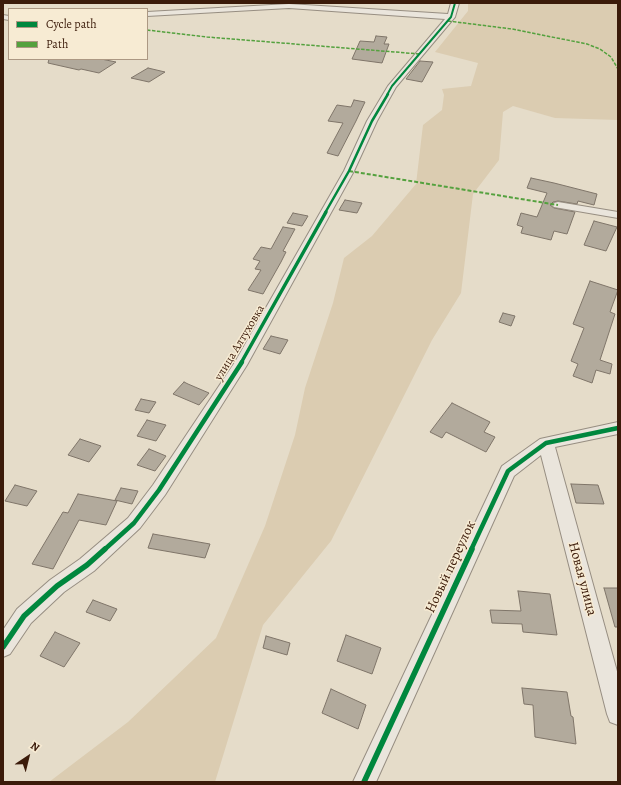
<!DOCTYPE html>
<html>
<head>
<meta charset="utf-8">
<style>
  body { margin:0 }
  #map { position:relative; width:621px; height:785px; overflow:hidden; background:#e5dcc9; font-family:Alegreya,serif }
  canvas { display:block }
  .frame { position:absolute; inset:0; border:4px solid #3b1b0a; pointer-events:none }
  .legend { position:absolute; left:8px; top:8px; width:140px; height:52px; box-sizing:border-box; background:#f7ebd3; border:1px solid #ac9883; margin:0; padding:5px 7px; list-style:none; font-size:12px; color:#3b1b0a }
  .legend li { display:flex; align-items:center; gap:8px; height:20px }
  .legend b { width:20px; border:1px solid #ac9883 }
  .north { position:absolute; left:8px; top:737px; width:40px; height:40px; -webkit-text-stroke:3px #f7ebd3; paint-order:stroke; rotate:35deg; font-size:11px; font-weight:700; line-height:16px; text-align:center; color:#3b1b0a }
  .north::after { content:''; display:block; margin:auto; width:14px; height:18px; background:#3b1b0a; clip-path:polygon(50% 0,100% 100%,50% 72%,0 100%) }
</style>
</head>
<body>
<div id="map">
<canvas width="621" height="785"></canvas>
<div class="frame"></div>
<ul class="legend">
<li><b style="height:5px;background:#00873e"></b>Cycle path</li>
<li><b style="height:5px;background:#54a13e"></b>Path</li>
</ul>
<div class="north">N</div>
</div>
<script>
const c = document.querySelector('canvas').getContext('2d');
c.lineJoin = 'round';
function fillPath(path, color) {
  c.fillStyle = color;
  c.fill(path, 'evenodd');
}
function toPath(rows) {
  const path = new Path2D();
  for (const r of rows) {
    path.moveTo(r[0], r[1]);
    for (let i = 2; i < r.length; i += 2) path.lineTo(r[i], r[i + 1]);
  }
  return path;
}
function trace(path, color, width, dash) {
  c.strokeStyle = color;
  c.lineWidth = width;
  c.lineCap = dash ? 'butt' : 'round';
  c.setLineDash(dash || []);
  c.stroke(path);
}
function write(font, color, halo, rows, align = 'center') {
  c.font = font + ' Alegreya,serif';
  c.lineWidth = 3;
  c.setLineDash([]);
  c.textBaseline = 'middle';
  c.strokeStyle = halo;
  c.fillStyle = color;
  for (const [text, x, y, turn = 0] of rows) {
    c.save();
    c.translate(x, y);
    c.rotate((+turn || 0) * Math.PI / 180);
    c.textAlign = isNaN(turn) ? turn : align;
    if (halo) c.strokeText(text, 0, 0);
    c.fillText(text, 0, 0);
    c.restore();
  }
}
const green = toPath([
  [468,3,618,3,618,120,555,118,513,106,503,112,499,160,473,194,461,293,432,340,331,541,263,625,215,782,49,782,128,722,216,638,265,526,295,435,305,388,333,303,344,258,372,236,416,184,423,125,442,110,444,95,442,89,471,86,478,63,435,52,468,11]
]);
const building = toPath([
  [376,36,387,37,384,44,389,44,382,63,352,59,360,41,374,42,376,36],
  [49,59,101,59,116,62,99,73,81,69,79,70,48,63,49,59],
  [420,61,433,62,422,82,406,79,420,61],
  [148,68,165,72,149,82,131,78,148,68],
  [354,100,365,102,356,121,338,156,327,153,343,123,328,121,337,105,351,107,354,100],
  [531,178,554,183,597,194,594,205,578,201,577,204,558,201,553,202,550,205,554,208,575,212,567,234,554,231,551,240,521,233,523,227,517,225,521,213,537,217,547,193,527,188,531,178],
  [345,200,362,203,357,213,339,210,345,200],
  [293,213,308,216,302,226,287,223,293,213],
  [594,221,617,227,606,251,584,245,594,221],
  [283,227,295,229,283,251,286,252,281,262,263,294,248,290,261,270,255,269,260,261,253,259,261,247,271,249,283,227],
  [590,281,618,290,610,312,615,314,600,360,612,364,610,374,596,370,592,383,573,376,578,364,571,361,584,328,573,324,590,281],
  [503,313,515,316,511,326,499,322,503,313],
  [271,336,288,340,280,354,263,349,271,336],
  [184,382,188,384,209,393,199,405,173,394,184,382],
  [141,399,156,402,149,413,135,410,141,399],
  [452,403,490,422,484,432,495,437,486,452,446,432,442,438,430,432,452,403],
  [147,420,166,425,156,441,137,436,147,420],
  [80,439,101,446,89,462,68,455,80,439],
  [149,449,166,456,155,471,137,465,149,449],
  [571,484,598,485,604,504,576,503,571,484],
  [15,485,37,491,27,506,5,501,15,485],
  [121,488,138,491,132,504,115,500,121,488],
  [78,494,117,501,106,525,79,520,53,569,32,564,63,512,68,513,78,494],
  [153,534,210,544,205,558,148,548,153,534],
  [604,588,618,588,618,627,615,627,604,588],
  [518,591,550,594,557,635,523,632,522,624,492,623,490,610,521,611,518,591],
  [93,600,117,609,110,621,86,612,93,600],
  [55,632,80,643,64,667,40,656,55,632],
  [346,635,381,648,372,674,337,661,346,635],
  [266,636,290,643,287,655,263,648,266,636],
  [522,688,567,692,571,716,573,717,576,744,535,737,533,705,524,704,522,688],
  [331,689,366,705,358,729,322,713,331,689]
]);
const minor = toPath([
  [451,3,459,3,455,17,396,87,377,121,354,171,247,365,165,495,140,528,94,571,64,592,31,623,10,654,3,657,3,630,17,609,50,580,80,559,128,518,153,485,235,362,344,171,367,121,388,86,445,19,289,8,147,16,147,12,289,4,448,14,451,3],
  [3,15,9,16,9,20,3,19,3,15],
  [558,202,618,212,618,218,554,207,552,205,554,203,558,202],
  [618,422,618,434,555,447,618,675,618,725,610,722,607,714,541,455,514,476,376,782,353,782,502,466,540,439,618,422]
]);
const quietFar1 = toPath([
  [448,21,512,29,587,44,600,49,611,57,618,69],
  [147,30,207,37,420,54]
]);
const quiet = toPath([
  [349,171,558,205]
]);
const cyclewayFar4 = toPath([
  [387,95,392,86,451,17,455,3]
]);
const cyclewayFar3 = toPath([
  [325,213,349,171,372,121,388,94]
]);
const cyclewayFar2 = toPath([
  [241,363,326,212]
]);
const cyclewayFar1 = toPath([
  [104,550,134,523,159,490,242,362],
  [471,550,508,471,546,443,618,428]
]);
const cycleway = toPath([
  [3,647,24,616,57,586,87,565,105,549],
  [364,782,472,549]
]);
const streetNames = [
  ["улица Алтуховка",240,343,-59]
];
const nearStreetnames = [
  ["Новый переулок",451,567,-65],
  ["Новая улица",582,579,75]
];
fillPath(green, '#dbccb1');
fillPath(building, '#b2aa9c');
trace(building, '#7f7569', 1);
trace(minor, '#978e82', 2);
fillPath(minor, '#eae5dc');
trace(quietFar1, '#54a13e', 1.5, [3.5, 1.5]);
trace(quiet, '#54a13e', 2, [4, 2]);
trace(cyclewayFar4, '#00873e', 2);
trace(cyclewayFar3, '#00873e', 2.5);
trace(cyclewayFar2, '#00873e', 3.5);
trace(cyclewayFar1, '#00873e', 4.5);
trace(cycleway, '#00873e', 5.5);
write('12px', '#3b1b0a', '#f7ebd3', streetNames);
write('14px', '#3b1b0a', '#f7ebd3', nearStreetnames);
</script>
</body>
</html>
